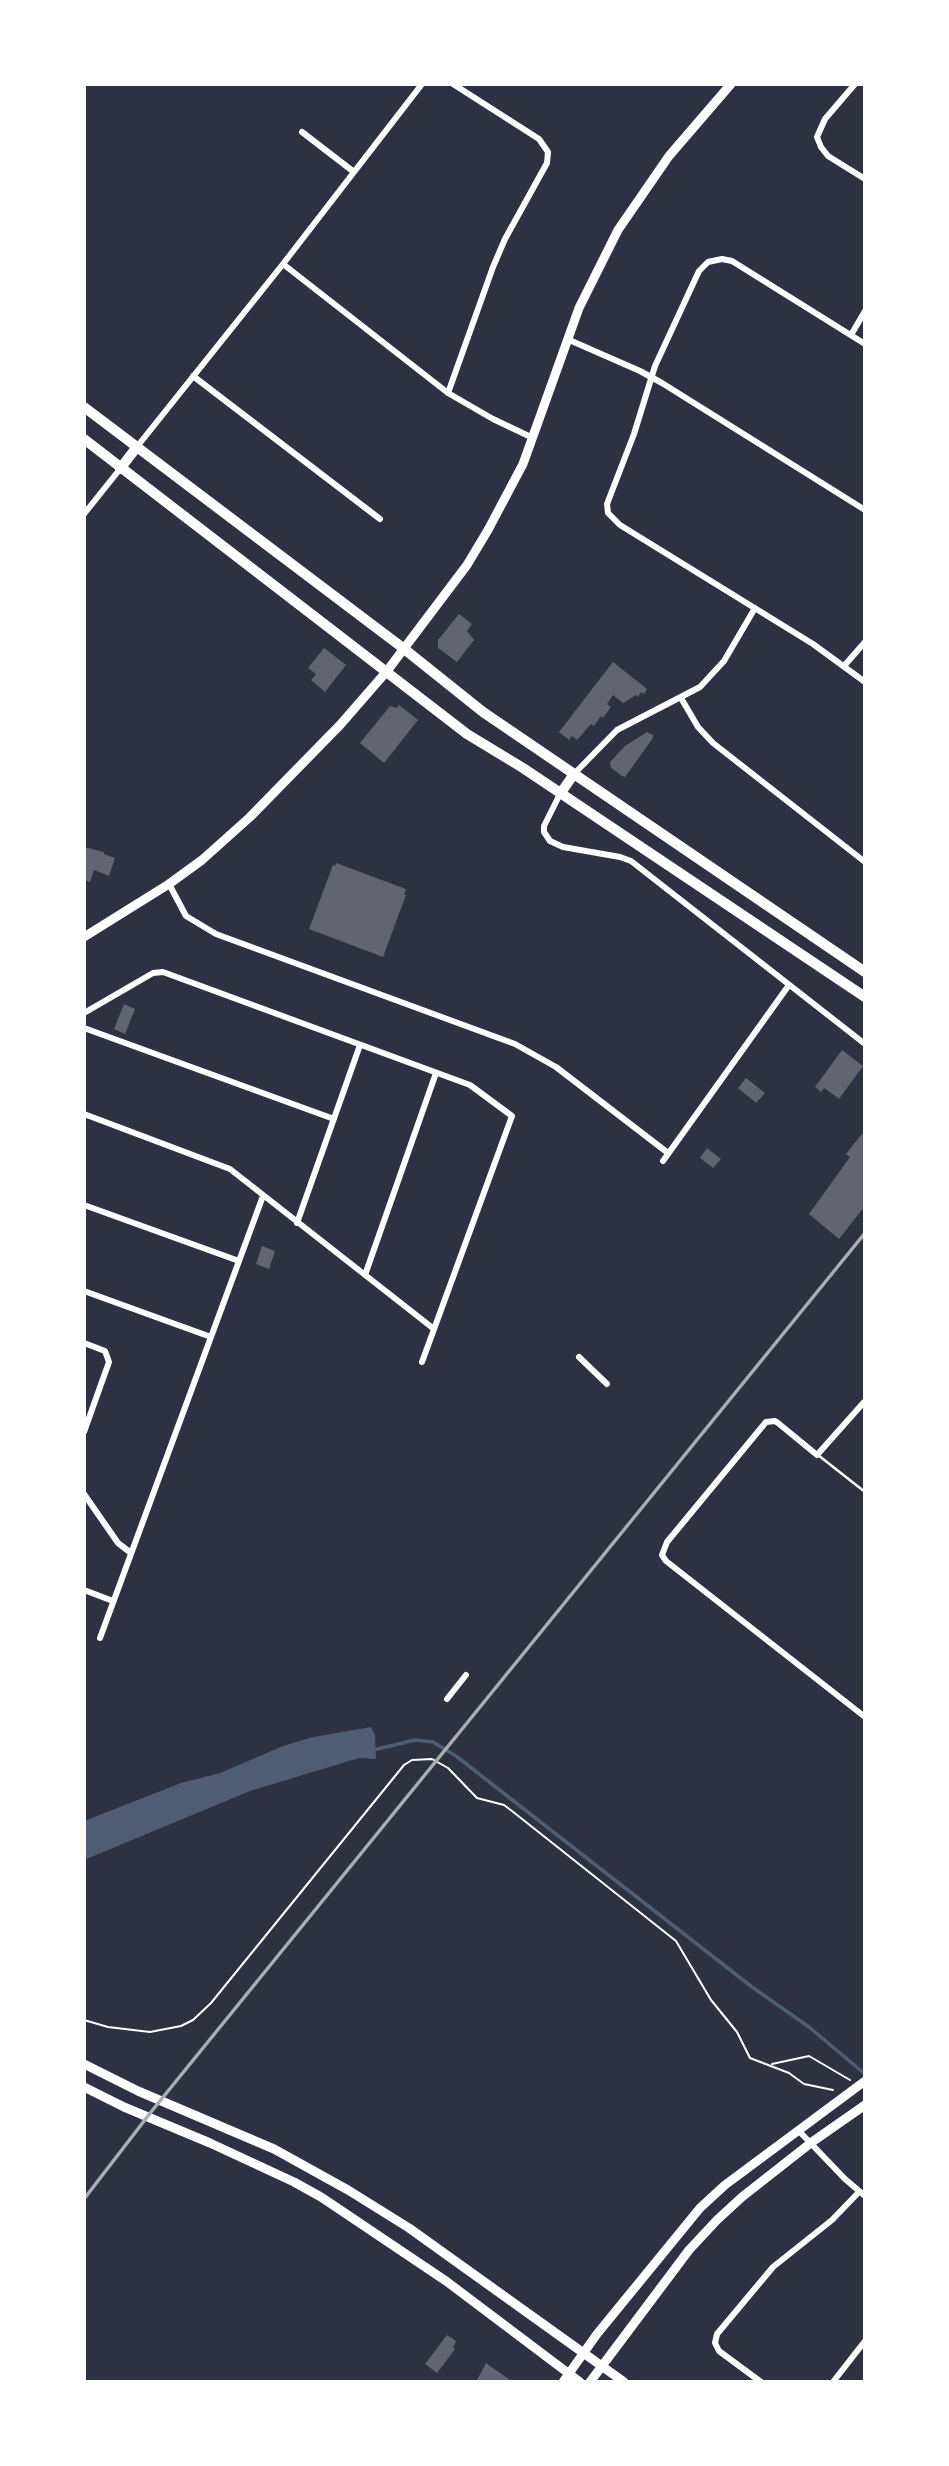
<!DOCTYPE html>
<html>
<head>
<meta charset="utf-8">
<style>
  body { margin:0 }
  #map { position:relative; width:949px; height:2466px; overflow:hidden; background:#2d3142; font-family:"Roboto Condensed",sans-serif }
  canvas { display:block }
  .frame { position:absolute; inset:0; border:86px solid #fff; pointer-events:none }
</style>
</head>
<body>
<div id="map">
<canvas width="949" height="2466"></canvas>
<div class="frame"></div>
</div>
<script>
const c = document.querySelector('canvas').getContext('2d');
c.lineJoin = 'round';
function fillPath(path, color) {
  c.fillStyle = color;
  c.fill(path, 'evenodd');
}
function toPath(rows) {
  const path = new Path2D();
  for (const r of rows) {
    path.moveTo(r[0], r[1]);
    for (let i = 2; i < r.length; i += 2) path.lineTo(r[i], r[i + 1]);
  }
  return path;
}
function trace(path, color, width, dash) {
  c.strokeStyle = color;
  c.lineWidth = width;
  c.lineCap = dash ? 'butt' : 'round';
  c.setLineDash(dash || []);
  c.stroke(path);
}
const water = toPath([
  [371,1727,375,1735,376,1759,359,1758,250,1791,84,1860,84,1821,181,1783,220,1773,283,1746,313,1737]
]);
const stream = toPath([
  [373,1750,415,1740,433,1742,456,1756,752,1987,809,2027,865,2074]
]);
const building = toPath([
  [459,614,472,624,467,631,474,640,457,662,438,648,438,640],
  [324,648,346,665,325,692,311,680,316,674,308,668],
  [613,662,647,689,644,694,641,692,638,697,636,695,623,703,613,695,607,704,611,707,603,718,601,716,594,726,591,724,577,740,572,736,569,740,559,732],
  [399,705,418,720,384,763,360,743,390,706,397,708],
  [647,732,653,735,653,738,625,777,622,776,611,768,610,762,625,746],
  [84,847,104,852,104,854,115,858,109,876,94,870,90,882,84,880],
  [336,863,406,889,404,895,406,895,383,957,309,929,333,865,335,866],
  [124,1004,135,1009,125,1034,114,1029],
  [842,1050,863,1066,839,1099,824,1088,821,1092,815,1087],
  [746,1078,765,1093,756,1103,738,1088],
  [865,1130,865,1206,839,1239,809,1214,850,1157,846,1154],
  [707,1148,721,1159,713,1168,700,1158],
  [262,1246,275,1251,269,1269,256,1264],
  [447,2335,456,2341,453,2348,455,2349,437,2373,425,2364],
  [486,2363,513,2382,479,2382,477,2380]
]);
const path = toPath([
  [84,2020,108,2027,150,2032,181,2026,193,2020,211,2003,404,1765,412,1760,432,1759,448,1768,477,1798,504,1805,512,1811,676,1941,711,2000,737,2032,750,2058,789,2073,804,2084,833,2090],
  [772,2064,809,2056,850,2080]
]);
const service = toPath([
  [818,1455,865,1492]
]);
const minor = toPath([
  [855,84,825,119,817,137,821,147,828,156,865,179],
  [302,132,354,172],
  [283,264,448,393,493,419,533,438],
  [851,335,865,311],
  [567,339,640,371,662,383,865,510],
  [865,344,732,261,722,259,708,262,699,271,655,366,634,434,607,504,608,513,620,525,813,644,865,682],
  [193,376,380,519],
  [448,393,493,267,505,239,547,163,548,152,539,139,453,84],
  [136,448,283,264,422,84],
  [84,514,120,469],
  [844,666,865,642],
  [681,698,698,727,713,743,865,862],
  [574,774,617,730,700,687,724,661,755,608],
  [560,794,544,826,544,832,550,841,563,847,620,857,631,861,865,1044],
  [169,884,186,916,216,934,515,1044,556,1067,668,1153],
  [84,1013,153,973,163,972,470,1085,512,1116,422,1362],
  [84,1028,334,1119],
  [84,1114,230,1169,434,1329],
  [663,1161,789,985],
  [84,1205,239,1261],
  [297,1223,360,1045],
  [365,1275,436,1073],
  [84,1291,211,1337],
  [84,1343,105,1351,109,1362,84,1432],
  [579,1357,607,1384],
  [865,1401,817,1455,778,1423,775,1421,766,1422,667,1542,662,1555,666,1561,865,1717],
  [84,1494,118,1543,131,1553],
  [84,1590,113,1601],
  [100,1638,263,1196],
  [447,1699,466,1675],
  [798,2130,845,2179,865,2196],
  [761,2382,719,2351,715,2343,717,2334,773,2267,832,2220,859,2192],
  [833,2382,865,2341]
]);
const secondary = toPath([
  [84,937,169,884,202,860,250,817,340,725,387,671,467,565,488,530,523,464,579,308,618,230,669,156,731,84],
  [84,2064,138,2091,274,2149,348,2190,409,2228,624,2382],
  [84,2087,124,2107,210,2143,294,2182,321,2197,446,2281,580,2382],
  [563,2382,597,2334,700,2208,725,2185,865,2081],
  [590,2382,689,2250,717,2220,742,2197,812,2142,865,2105]
]);
const primary = toPath([
  [84,407,403,648,483,712,865,972],
  [84,439,467,734,523,768,865,997],
  [120,469,136,448],
  [560,794,574,774]
]);
const rail = toPath([
  [84,2199,151,2112,865,1233]
]);
fillPath(water, '#4f5d75');
trace(stream, '#4f5d75', 3.5);
fillPath(building, '#626471');
trace(path, '#fff', 2);
trace(service, '#fff', 2.5);
trace(minor, '#fff', 6);
trace(secondary, '#fff', 9);
trace(primary, '#fff', 10);
trace(rail, '#abadb3', 3.5);
</script>
</body>
</html>
